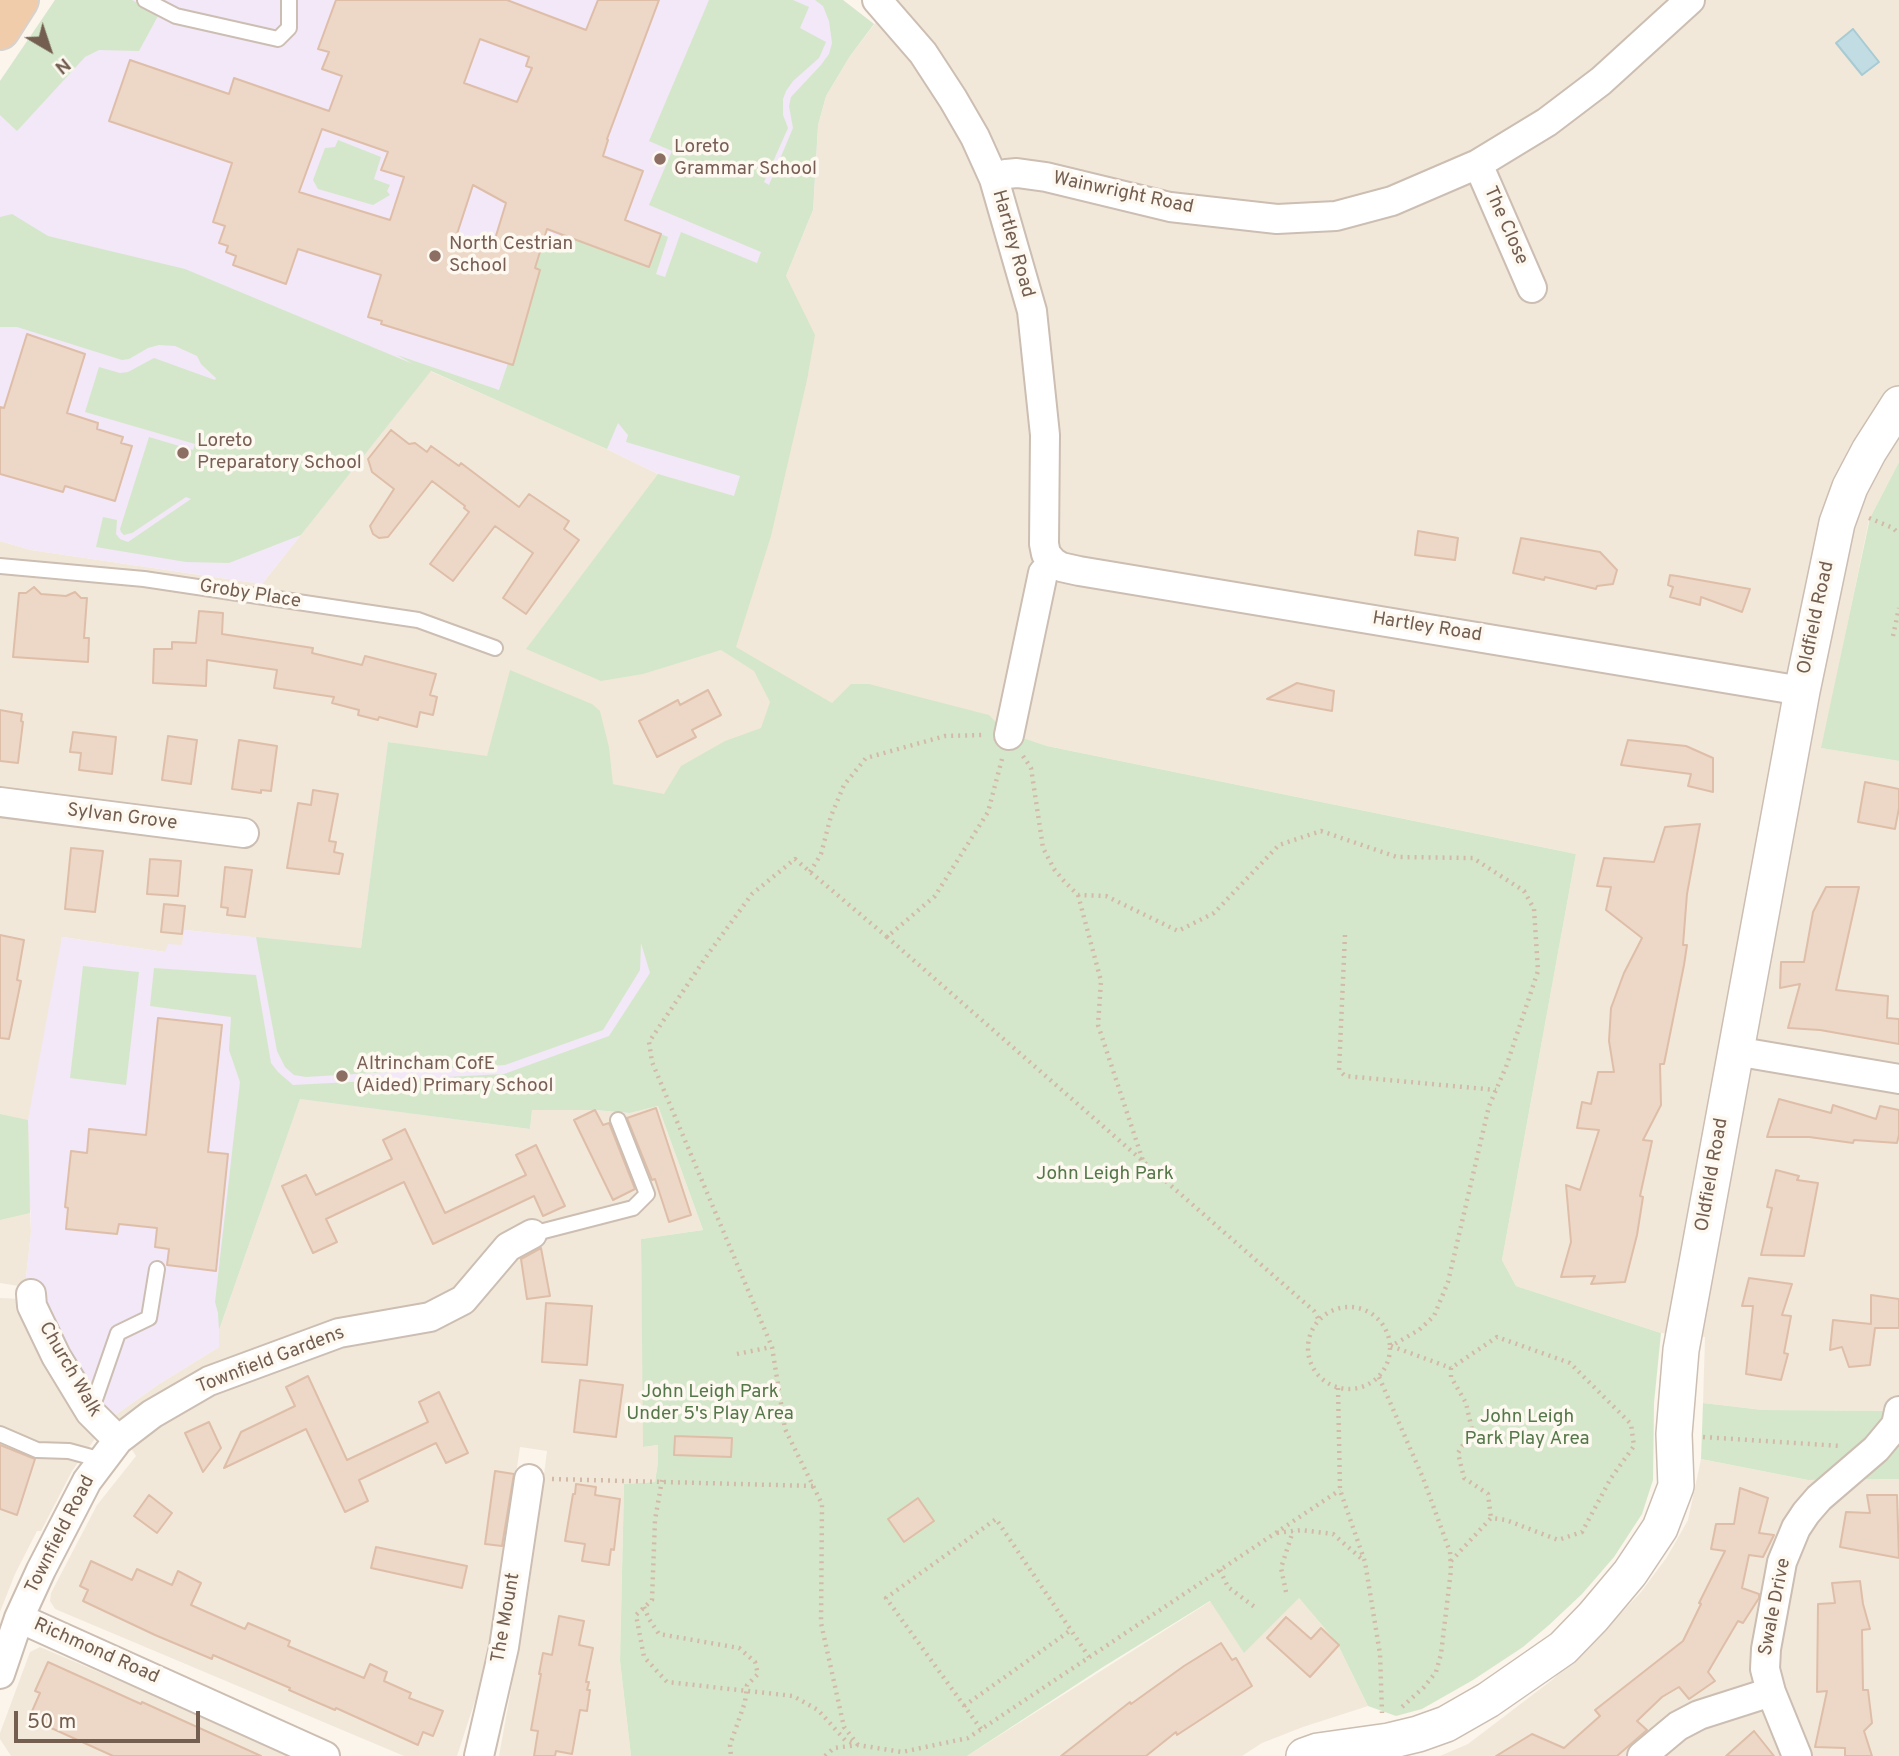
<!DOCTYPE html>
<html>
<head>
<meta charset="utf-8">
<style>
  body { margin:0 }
  #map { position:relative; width:1899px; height:1756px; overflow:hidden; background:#fbf5eb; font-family:Overpass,sans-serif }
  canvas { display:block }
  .north { position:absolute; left:14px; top:14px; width:70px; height:70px; -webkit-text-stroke:5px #fdf9f1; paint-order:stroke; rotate:141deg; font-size:19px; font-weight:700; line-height:28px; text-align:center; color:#735e50 }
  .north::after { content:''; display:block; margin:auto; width:24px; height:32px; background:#735e50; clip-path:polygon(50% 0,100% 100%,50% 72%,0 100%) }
  .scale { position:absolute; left:14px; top:1711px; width:186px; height:32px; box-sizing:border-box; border:4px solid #735e50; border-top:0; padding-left:9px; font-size:21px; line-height:24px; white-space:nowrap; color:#735e50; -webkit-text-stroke:5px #fdf9f1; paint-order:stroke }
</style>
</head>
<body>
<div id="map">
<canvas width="1899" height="1756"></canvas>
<div class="north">N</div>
<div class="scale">50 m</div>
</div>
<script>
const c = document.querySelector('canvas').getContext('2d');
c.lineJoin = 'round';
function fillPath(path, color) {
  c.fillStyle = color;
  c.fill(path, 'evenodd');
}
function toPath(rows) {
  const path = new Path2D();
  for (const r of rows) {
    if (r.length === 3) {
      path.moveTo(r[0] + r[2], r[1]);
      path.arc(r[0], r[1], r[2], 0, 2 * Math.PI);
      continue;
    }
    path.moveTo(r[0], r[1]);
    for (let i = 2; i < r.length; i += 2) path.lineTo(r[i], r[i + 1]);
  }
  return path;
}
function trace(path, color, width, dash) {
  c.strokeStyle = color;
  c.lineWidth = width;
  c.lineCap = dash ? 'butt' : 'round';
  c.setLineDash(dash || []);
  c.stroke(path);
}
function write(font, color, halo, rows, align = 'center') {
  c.font = font + ' Overpass,sans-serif';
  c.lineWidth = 7;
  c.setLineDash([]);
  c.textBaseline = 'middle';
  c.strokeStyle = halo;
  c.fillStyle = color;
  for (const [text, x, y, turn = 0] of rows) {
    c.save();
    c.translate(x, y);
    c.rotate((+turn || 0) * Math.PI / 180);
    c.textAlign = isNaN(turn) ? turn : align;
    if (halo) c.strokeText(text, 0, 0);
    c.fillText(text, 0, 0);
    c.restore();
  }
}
const residential = toPath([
  [893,0,1899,0,1899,462,1869,520,1822,748,1899,761,1899,1411,1763,1410,1703,1403,1705,1337,1661,1333,1516,1286,1502,1260,1576,854,1047,746,1009,735,786,833,389,742,361,949,185,930,182,946,165,952,62,937,30,1213,31,1232,25,1287,0,1283,0,541,31,550,262,584,430,371,584,438,658,474,786,276,813,210,818,125,826,96,850,56],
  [300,1098,530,1129,532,1110,595,1110,630,1113,658,1106,703,1230,641,1239,644,1447,658,1445,658,1462,655,1482,624,1484,620,1661,631,1756,499,1756,528,1595,547,1451,520,1447,489,1658,457,1756,404,1756,55,1609,50,1601,51,1593,97,1505,136,1456,111,1418,159,1384,219,1347,219,1330],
  [0,1298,23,1299,99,1433,72,1471,41,1531,37,1531,15,1574,0,1612],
  [1701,1459,1808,1480,1899,1479,1899,1756,1440,1756,1468,1744,1552,1680,1599,1636,1641,1592,1667,1557,1688,1520],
  [1299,1598,1337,1643,1368,1706,1303,1727,1262,1743,1242,1756,967,1756,1211,1601],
  [40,1647,297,1756,11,1756,0,1739,0,1733,30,1652]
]);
const education = toPath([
  [55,0,843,0,874,24,850,56,826,96,818,125,813,210,786,276,774,373,734,496,658,474,584,438,431,371,262,584,31,550,0,541,0,81],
  [388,742,613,784,751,813,630,1113,595,1110,532,1110,530,1129,300,1099,219,1330,219,1347,159,1384,111,1418,99,1417,25,1287,31,1232,28,1120,62,937,165,952,168,944,182,945,184,930,361,948]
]);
const green = toPath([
  [55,0,132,0,159,14,139,51,99,50,85,57,17,131,0,115,0,81],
  [709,0,793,0,809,7,800,28,826,42,819,58,793,81,786,91,783,99,783,115,788,128,764,182,769,185,793,128,789,106,791,97,821,65,829,54,832,43,829,21,823,6,815,0,843,0,874,24,850,56,826,96,818,125,813,210,786,276,815,335,807,380,771,536,736,647,832,703,851,684,869,684,989,715,997,723,998,730,1047,746,1576,854,1502,1260,1516,1286,1661,1333,1654,1403,1653,1480,1642,1514,1614,1557,1582,1594,1549,1625,1523,1647,1473,1680,1422,1709,1396,1716,1368,1706,1337,1643,1299,1598,1244,1653,1210,1601,1103,1667,967,1756,631,1756,620,1661,624,1484,655,1482,658,1462,658,1445,643,1447,641,1239,703,1230,658,1106,630,1113,595,1110,532,1110,530,1129,300,1099,219,1330,218,1313,215,1302,240,1082,229,1050,231,1017,150,1006,154,968,256,975,271,1063,278,1072,293,1085,504,1074,609,1036,650,973,641,943,640,970,603,1030,505,1065,306,1077,294,1075,285,1067,277,1051,256,937,361,948,388,742,487,756,510,670,592,704,600,711,609,747,613,784,664,794,681,766,725,741,761,728,770,702,754,671,721,650,643,674,601,681,526,649,658,474,734,496,740,476,626,442,628,435,618,423,607,449,431,371,301,535,229,563,186,562,96,547,103,517,117,520,116,534,120,539,128,542,191,499,186,497,132,533,124,535,121,532,120,529,149,437,193,450,195,444,85,412,99,367,120,373,128,372,154,358,215,380,216,378,201,364,197,356,175,346,159,345,148,348,129,359,122,360,17,327,0,327,0,217,12,214,48,236,185,269,413,364,397,355,499,390,508,363,513,364,540,270,535,268,534,264,540,244,497,231,503,214,559,240,563,232,568,234,567,237,599,249,601,246,648,267,661,234,668,237,656,274,665,277,681,232,757,263,761,252,649,205,672,151,649,141],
  [338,140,381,157,374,179,390,185,387,191,390,195,373,205,318,189,313,180,325,148,335,147],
  [1899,462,1899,761,1821,748,1870,518],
  [83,966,139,972,126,1085,70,1078],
  [0,1114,28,1120,30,1213,0,1220],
  [1703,1403,1763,1410,1899,1411,1899,1479,1808,1480,1701,1459]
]);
const water = toPath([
  [1853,29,1879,62,1862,75,1836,43,1853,29]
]);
const building = toPath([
  [336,0,507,0,586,30,598,0,659,0,607,139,608,140,603,156,643,171,625,220,661,234,649,267,547,229,535,268,540,270,513,365,381,324,382,321,368,317,381,275,298,249,286,284,233,265,236,256,226,252,228,246,219,243,225,226,213,222,232,163,109,121,130,60,229,94,234,78,329,111,342,76,322,69,329,52,318,49,336,0],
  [480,39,529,57,526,66,532,68,517,102,464,83,480,39],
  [322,129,388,152,381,170,404,177,390,220,299,192,322,129],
  [473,185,506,203,491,252,455,240,473,185],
  [27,334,85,354,67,413,98,423,97,429,123,437,121,443,132,446,115,501,65,486,63,492,0,474,0,407,4,408,27,334],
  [391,430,409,444,415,443,427,452,431,446,459,466,461,463,519,507,529,494,569,521,564,529,579,540,526,614,503,598,533,553,495,526,453,581,430,564,469,512,464,508,465,506,432,481,388,537,379,538,373,534,370,526,394,489,372,472,368,459,391,430],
  [1418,531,1458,538,1455,560,1415,555,1418,531],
  [1521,538,1600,552,1617,570,1613,584,1597,586,1596,589,1545,577,1544,580,1513,573,1521,538],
  [1670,575,1677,576,1750,589,1742,612,1701,597,1700,605,1670,597,1673,587,1668,585,1670,575],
  [34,587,41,594,66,596,75,592,81,598,87,598,84,638,89,638,88,662,13,657,19,593,26,593,34,587],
  [199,611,223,613,222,634,313,648,312,653,362,665,365,656,436,674,430,695,437,697,433,715,420,712,417,727,379,717,378,720,358,715,359,710,332,703,334,697,274,688,277,670,207,660,206,686,153,683,154,649,172,649,172,642,196,643,199,611],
  [1297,683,1334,691,1332,711,1267,699,1297,683],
  [708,690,721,715,692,730,696,737,657,757,639,721,678,700,680,705,708,690],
  [0,710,22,714,21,721,23,722,18,763,0,761,0,710],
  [73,732,116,737,112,774,79,770,81,753,70,752,73,732],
  [168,736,197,740,191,784,162,780,168,736],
  [239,740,277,746,271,791,261,790,261,793,232,789,239,740],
  [1628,740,1686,746,1713,758,1713,792,1688,786,1691,774,1621,765,1628,740],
  [1865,782,1899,789,1899,808,1895,829,1858,822,1865,782],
  [313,790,338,794,329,841,336,842,334,852,343,854,339,874,287,868,298,803,311,805,313,790],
  [1700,824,1687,894,1683,945,1687,945,1684,965,1664,1064,1660,1064,1661,1105,1643,1140,1652,1141,1640,1196,1643,1197,1637,1235,1625,1282,1591,1284,1595,1276,1561,1277,1571,1242,1566,1185,1580,1190,1599,1130,1577,1128,1582,1102,1591,1104,1598,1072,1614,1072,1609,1041,1611,1008,1624,973,1642,938,1606,910,1611,887,1597,886,1604,858,1654,862,1665,827,1700,824],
  [71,848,103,851,95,912,65,909,71,848],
  [150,859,181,861,178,896,147,894,150,859],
  [225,867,252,870,245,917,227,915,228,908,221,907,225,867],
  [1826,887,1859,887,1836,990,1888,996,1887,1018,1899,1019,1899,1044,1820,1030,1788,1028,1800,984,1780,988,1781,962,1804,962,1813,912,1826,887],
  [164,904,185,906,182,934,161,932,164,904],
  [0,935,24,940,17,980,21,981,9,1039,0,1038,0,935],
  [158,1018,222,1025,208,1152,228,1154,216,1271,167,1265,169,1249,155,1247,157,1228,119,1224,117,1234,66,1229,68,1208,65,1207,71,1151,87,1153,89,1129,146,1135,158,1018],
  [1779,1099,1831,1113,1833,1105,1876,1119,1880,1106,1899,1110,1899,1135,1897,1143,1854,1140,1853,1143,1809,1137,1767,1137,1779,1099],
  [656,1108,691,1215,669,1222,655,1179,652,1180,627,1118,656,1108],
  [595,1110,603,1125,609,1123,635,1189,613,1200,574,1120,595,1110],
  [405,1129,445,1213,526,1175,516,1155,536,1145,565,1206,543,1216,534,1196,433,1244,404,1182,326,1219,337,1242,313,1253,282,1186,306,1175,316,1195,392,1159,383,1140,405,1129],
  [1776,1170,1799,1176,1797,1180,1818,1183,1804,1256,1761,1255,1772,1208,1767,1207,1776,1170],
  [541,1248,550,1296,527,1299,521,1259,541,1248],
  [1749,1278,1792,1284,1782,1315,1791,1316,1784,1353,1788,1354,1781,1380,1746,1374,1753,1306,1742,1306,1749,1278],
  [1871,1295,1899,1299,1899,1328,1875,1328,1870,1365,1849,1367,1842,1347,1830,1350,1833,1320,1871,1324,1871,1295],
  [546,1303,592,1306,587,1365,542,1362,546,1303],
  [308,1376,347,1460,428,1422,419,1402,439,1392,468,1453,446,1463,436,1443,359,1480,368,1501,345,1512,306,1429,224,1468,241,1432,295,1406,286,1387,308,1376],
  [580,1380,623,1385,616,1437,574,1432,580,1380],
  [209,1422,221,1448,203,1472,185,1433,209,1422],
  [675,1436,732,1438,731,1457,674,1455,675,1436],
  [0,1445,35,1459,17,1515,0,1509,0,1445],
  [495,1471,514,1474,502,1546,485,1544,495,1471],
  [576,1484,596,1487,595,1495,620,1499,614,1550,611,1549,609,1565,582,1561,585,1544,565,1541,573,1494,575,1494,576,1484],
  [1740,1488,1768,1498,1759,1533,1774,1535,1763,1557,1749,1555,1742,1588,1759,1594,1759,1598,1743,1623,1738,1621,1708,1672,1715,1681,1689,1699,1679,1687,1662,1697,1637,1721,1647,1730,1617,1756,1496,1756,1532,1734,1564,1748,1600,1716,1595,1710,1683,1641,1701,1604,1699,1603,1725,1551,1711,1549,1716,1524,1734,1524,1740,1488],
  [149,1495,172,1513,157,1533,134,1516,149,1495],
  [1867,1495,1897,1495,1899,1558,1840,1547,1846,1512,1870,1513,1867,1495],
  [918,1498,934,1521,904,1542,888,1519,918,1498],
  [376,1547,467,1566,462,1588,371,1568,376,1547],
  [91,1561,132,1580,137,1569,172,1585,178,1571,201,1583,191,1605,245,1629,248,1623,290,1641,288,1646,364,1678,370,1664,387,1672,384,1681,411,1693,409,1698,443,1711,433,1736,423,1732,418,1745,336,1708,335,1710,314,1701,289,1690,290,1688,213,1655,212,1659,155,1635,83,1601,88,1590,80,1586,91,1561],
  [1860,1581,1863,1604,1870,1629,1862,1630,1863,1690,1868,1690,1872,1723,1864,1731,1872,1756,1845,1756,1845,1748,1815,1747,1827,1691,1817,1692,1818,1604,1835,1603,1832,1583,1860,1581],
  [559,1616,584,1621,579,1645,593,1648,586,1682,589,1682,587,1690,590,1690,587,1711,580,1710,572,1754,556,1751,555,1756,534,1756,538,1731,531,1730,541,1674,539,1674,543,1653,552,1655,559,1616],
  [1286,1617,1311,1639,1321,1628,1339,1645,1310,1677,1267,1638,1286,1617],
  [1221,1643,1232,1660,1236,1658,1252,1686,1177,1735,1176,1732,1146,1756,1061,1756,1130,1702,1131,1704,1184,1666,1221,1643],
  [48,1662,141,1704,142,1702,261,1756,113,1756,29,1718,40,1693,35,1691,48,1662],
  [1754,1731,1774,1756,1726,1756,1754,1731]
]);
const path = toPath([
  [1869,518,1893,528,1899,534],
  [1893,636,1899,608],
  [1023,756,1031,768,1043,848,1054,869,1064,881,1078,895,1106,896,1178,931,1214,913,1279,845,1321,831,1397,857,1473,858,1524,891,1534,909,1538,971,1506,1067,1489,1106,1448,1282,1434,1316,1419,1330,1391,1346],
  [1002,759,988,812,935,896,887,937,1314,1311,1319,1320],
  [810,872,821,854,831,816,844,785,866,758,945,736,983,735],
  [1078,895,1101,981,1098,1025,1144,1164],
  [1345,935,1339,1070,1345,1076,1496,1090],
  [1349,1348,41],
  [1391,1346,1451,1368],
  [737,1354,771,1347],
  [1379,1377,1423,1478,1450,1552,1451,1570,1441,1654,1436,1672,1424,1687,1402,1707],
  [1338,1388,1340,1490,1365,1562,1380,1654,1382,1713],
  [1703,1437,1841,1446],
  [552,1479,813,1486],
  [662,1480,655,1520,652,1600,636,1615,644,1657,667,1682,793,1696,818,1710,845,1740,855,1744],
  [1277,1533,1301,1530,1333,1534,1363,1560],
  [1451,1561,1491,1518,1506,1520,1558,1540,1582,1532,1611,1478,1634,1446,1631,1424,1570,1363,1497,1337,1451,1368,1451,1377,1466,1403,1472,1430,1458,1453,1464,1478,1488,1494,1491,1518],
  [1220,1570,1228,1587,1256,1608],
  [1286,1592,1281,1568,1293,1531],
  [644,1607,649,1619,659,1634,739,1648,755,1662,758,1674,747,1685,745,1702,730,1745,731,1756],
  [964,1706,1071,1630],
  [981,1729,886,1598,996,1519,1089,1657],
  [858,1745,844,1727,821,1623,822,1504,785,1429,772,1347,652,1062,649,1042,708,954,752,894,795,859,887,937],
  [825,1756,834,1748,858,1745,902,1752,968,1738,1340,1490]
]);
const service = toPath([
  [145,0,176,16,278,39,289,28,289,0],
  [0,566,144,579,418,620,495,648],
  [532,1234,633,1208,647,1194,618,1120],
  [91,1411,118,1333,149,1318,157,1269],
  [0,1434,37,1450,69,1451,102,1460]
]);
const minor = toPath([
  [877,0,923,53,953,99,975,137,994,179,1032,311,1045,435,1044,544,1046,554,1053,562,1061,567,1079,571,1802,691],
  [1478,164,1532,288],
  [994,179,1006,174,1017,173,1046,177,1170,207,1277,219,1336,216,1392,201,1478,164,1547,122,1601,81,1690,0],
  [1009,735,1043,573,1053,562],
  [0,802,244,833],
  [1735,1051,1899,1079],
  [31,1294,32,1306,56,1356,90,1412,118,1440],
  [19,1618,325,1756],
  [0,1674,19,1618,41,1570,87,1481,118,1440,152,1414,209,1381,339,1333,430,1317,463,1300,508,1247,532,1234],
  [479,1756,504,1647,529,1479],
  [1642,1756,1678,1726,1699,1715,1771,1692],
  [1797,1756,1771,1692,1765,1669,1766,1649,1782,1562,1796,1528,1806,1513,1819,1498,1876,1449,1896,1425,1899,1411]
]);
const tertiary = toPath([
  [1304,1756,1318,1751,1389,1741,1418,1734,1446,1724,1488,1700,1563,1648,1593,1617,1630,1573,1660,1528,1676,1486,1674,1434,1681,1350,1802,691,1837,523,1850,487,1869,451,1899,404]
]);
const trunk = toPath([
  [0,30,19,0]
]);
const markers = [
  [660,159,7,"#8d6e63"],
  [435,256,7,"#8d6e63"],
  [183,453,7,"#8d6e63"],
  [342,1076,7,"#8d6e63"]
];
const educationNames = [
  ["Loreto",674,148],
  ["Grammar School",674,170],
  ["North Cestrian",449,245],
  ["School",449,267],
  ["Loreto",197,442],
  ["Preparatory School",197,464],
  ["Altrincham CofE",356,1065],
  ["(Aided) Primary School",356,1087]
];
const streetNames = [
  ["Wainwright Road",1123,194,12],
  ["The Close",1505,226,66],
  ["Hartley Road",1012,244,74],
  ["Groby Place",250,595,9],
  ["Oldfield Road",1817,618,-78],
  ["Hartley Road",1427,628,9],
  ["Sylvan Grove",122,818,7],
  ["Oldfield Road",1713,1175,-80],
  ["Townfield Gardens",271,1361,-21],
  ["Church Walk",69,1370,60],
  ["Townfield Road",61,1535,-63],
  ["Swale Drive",1776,1607,-79],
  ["The Mount",507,1618,-80],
  ["Richmond Road",96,1652,24]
];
const parkNames = [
  ["John Leigh Park",1105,1175],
  ["John Leigh Park",710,1393],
  ["Under 5's Play Area",710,1415],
  ["John Leigh",1527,1418],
  ["Park Play Area",1527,1440]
];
fillPath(residential, '#f2e8da');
fillPath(education, '#f2e8f7');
fillPath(green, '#d5e7ca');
fillPath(water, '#c1dde3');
trace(water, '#a8cbd3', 2);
fillPath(building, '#edd7c6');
trace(building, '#debea8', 2);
trace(service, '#ccbeb2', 18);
trace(minor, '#ccbeb2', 32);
trace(tertiary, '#ccbeb2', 38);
trace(trunk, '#d8d2ce', 42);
trace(path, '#d3baa8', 4.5, [2, 5]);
trace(service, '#fff', 14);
trace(minor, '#fff', 28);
trace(tertiary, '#fff', 35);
trace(trunk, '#f0ccaa', 38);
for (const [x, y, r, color] of markers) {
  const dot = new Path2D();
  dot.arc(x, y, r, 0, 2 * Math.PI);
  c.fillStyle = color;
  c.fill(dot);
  trace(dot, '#fdf9f1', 2.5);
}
write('19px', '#785e54', '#fdf9f1', educationNames, 'left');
write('19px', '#735e50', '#fdf9f1', streetNames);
write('19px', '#55784a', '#fdf9f1', parkNames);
</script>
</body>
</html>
